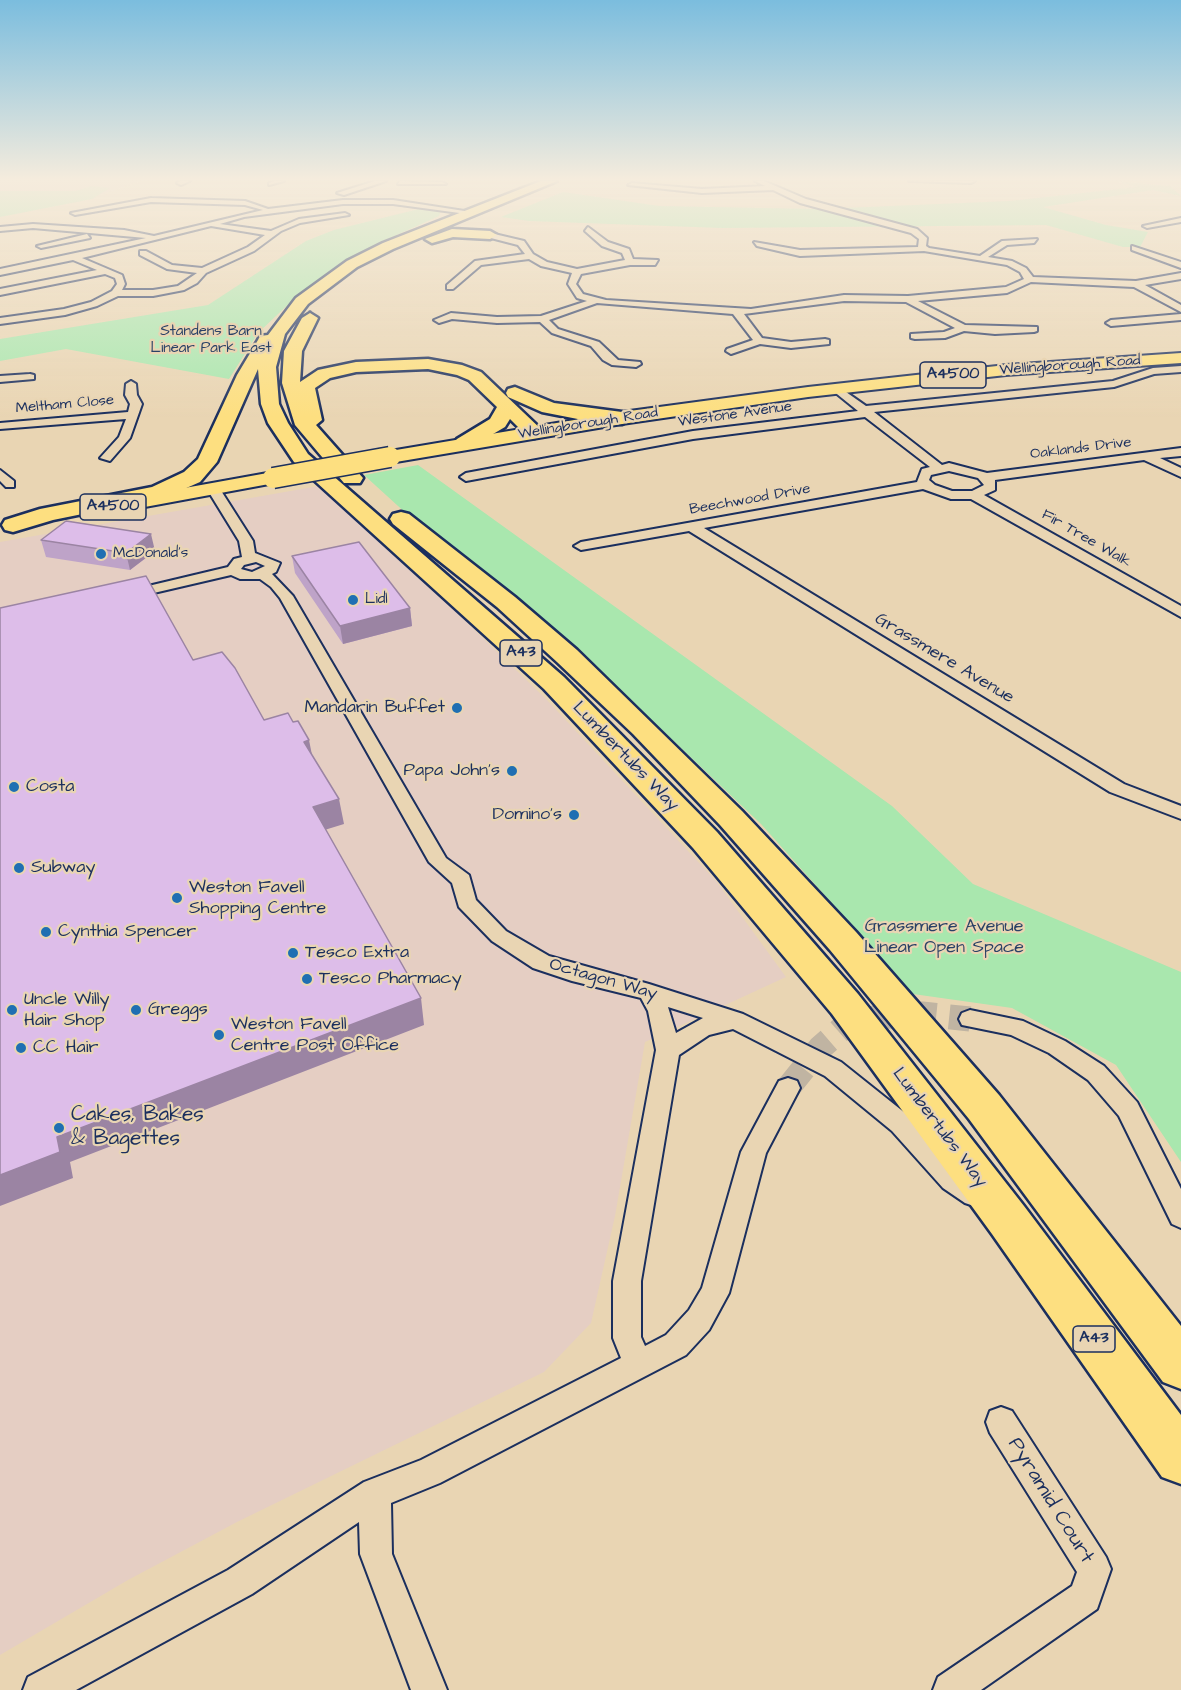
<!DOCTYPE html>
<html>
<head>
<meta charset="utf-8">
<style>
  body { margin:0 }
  canvas { display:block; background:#e9d5b3 }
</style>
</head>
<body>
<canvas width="1181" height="1690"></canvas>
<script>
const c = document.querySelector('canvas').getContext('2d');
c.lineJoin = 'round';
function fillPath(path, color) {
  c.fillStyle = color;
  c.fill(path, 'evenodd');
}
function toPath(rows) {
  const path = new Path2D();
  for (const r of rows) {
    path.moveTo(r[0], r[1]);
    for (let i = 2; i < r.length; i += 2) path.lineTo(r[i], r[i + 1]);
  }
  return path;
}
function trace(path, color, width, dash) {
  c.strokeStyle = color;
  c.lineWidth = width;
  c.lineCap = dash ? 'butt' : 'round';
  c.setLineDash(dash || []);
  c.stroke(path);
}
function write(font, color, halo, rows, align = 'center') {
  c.font = font + ' "Architects Daughter",sans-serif';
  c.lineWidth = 4.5;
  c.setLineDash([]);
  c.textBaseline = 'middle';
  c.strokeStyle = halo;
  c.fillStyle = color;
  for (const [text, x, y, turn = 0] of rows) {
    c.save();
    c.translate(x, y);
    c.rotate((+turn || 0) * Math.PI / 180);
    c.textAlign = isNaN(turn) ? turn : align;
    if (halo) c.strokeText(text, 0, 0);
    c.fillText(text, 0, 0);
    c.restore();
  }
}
const built = toPath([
  [0,181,141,181,101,195,0,194],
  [319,486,428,585,546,699,716,881,786,977,645,1042,615,1216,591,1323,544,1372,237,1522,128,1580,0,1655,0,542]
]);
const green = toPath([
  [1115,181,1170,186,1181,196,1153,190,1043,207,1106,225,1148,232,1140,247,1123,247,1046,225,722,228,529,221,501,217,563,192,659,206,819,209,1010,201,1137,187],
  [91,186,110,188,92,199,0,217,0,191,76,191],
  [431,206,441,210,439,216,379,243,332,270,294,299,258,333,229,379,66,349,0,361,0,339,208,305,306,241,334,230],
  [418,465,892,806,973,884,1181,972,1181,1162,1116,1065,1012,1008,913,994,761,824,583,655,460,553,409,516,364,475]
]);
const minorTunnel = toPath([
  [788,1088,820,1048,844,1027,878,1017,922,1014,970,1019]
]);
const minor = toPath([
  [180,181,190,181,181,185,177,183,180,181],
  [274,181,284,181,269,185,269,183,274,181],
  [375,181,386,181,344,195,337,193,375,181],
  [400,181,442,182,446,184,398,184,400,181],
  [755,181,764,181,806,199,917,229,927,238,926,246,929,248,980,256,1002,241,1037,239,1034,243,1007,245,988,257,1012,261,1026,268,1033,277,1136,281,1181,273,1181,279,1145,285,1181,305,1181,312,1134,287,1031,282,1007,293,918,301,965,325,1037,327,1037,331,1034,332,995,334,964,331,945,338,915,339,911,338,911,334,944,332,955,328,906,302,844,301,744,314,762,338,791,342,825,339,829,340,829,344,791,348,760,344,731,354,726,351,727,349,753,340,733,314,597,303,549,320,558,329,599,342,618,360,640,362,641,364,636,367,612,365,603,360,591,346,552,333,540,322,497,323,452,319,439,323,434,320,451,313,497,317,541,316,587,301,577,298,568,284,572,273,541,266,529,259,481,265,453,289,447,289,447,285,475,261,525,254,518,245,487,237,490,233,524,241,533,254,547,262,577,269,625,260,622,253,602,246,585,231,588,227,608,242,629,249,633,259,658,260,655,265,630,265,581,274,576,284,583,294,606,300,751,309,844,295,908,296,1006,287,1024,279,1020,272,1007,265,924,251,800,256,757,246,754,242,800,250,918,247,919,239,911,233,800,203,773,190,702,193,628,185,632,183,702,189,765,186,755,181],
  [909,181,975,181,971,183,909,181],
  [151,198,245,201,268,209,343,200,393,200,471,212,467,214,393,204,343,204,244,217,220,224,271,231,299,219,345,213,349,215,300,223,281,231,254,251,206,273,197,283,184,290,153,296,118,296,97,306,65,315,0,324,0,318,64,309,91,302,112,291,117,284,115,278,105,274,0,295,0,289,97,270,73,260,0,275,0,269,146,238,33,228,0,231,0,227,33,224,124,230,154,236,263,210,245,205,151,202,75,215,71,213,151,198],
  [211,226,265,235,248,247,202,268,172,265,146,251,140,251,140,255,167,269,197,273,178,286,153,290,122,290,125,284,122,275,82,258,211,226],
  [1181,218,1181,222,1147,228,1143,226,1181,218],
  [87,234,90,238,41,248,37,246,87,234],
  [1132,246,1181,262,1181,268,1132,250,1132,246],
  [1181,314,1181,320,1111,326,1106,323,1111,320,1181,314],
  [1181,366,1181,372,1154,374,1114,387,874,412,942,465,949,463,987,473,1181,448,1181,456,1160,458,1181,468,1181,477,1144,460,995,480,995,490,984,495,1181,606,1181,617,971,499,951,499,923,489,704,528,1124,784,1181,806,1181,819,1110,792,689,531,581,550,574,546,581,542,917,482,922,469,930,467,865,417,693,439,466,481,460,477,466,473,693,431,858,411,832,390,831,388,836,385,866,406,1113,381,1153,368,1181,366],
  [949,471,978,478,984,485,972,491,952,491,935,485,929,480,931,475,949,471],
  [30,374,34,375,34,379,0,382,0,376,30,374],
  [131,381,136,384,137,395,142,404,130,438,110,461,100,458,119,437,126,419,0,429,0,423,128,412,130,404,125,395,126,384,131,381],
  [0,470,14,481,14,487,6,487,0,481,0,470],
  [213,485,218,486,253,541,255,553,280,563,276,572,272,574,293,596,446,858,469,875,476,900,506,931,549,956,649,984,743,1014,841,1062,910,1117,961,1172,983,1187,987,1195,983,1203,974,1206,965,1203,943,1188,892,1131,825,1076,733,1029,709,1035,679,1055,641,1281,641,1337,645,1346,666,1335,689,1310,702,1288,741,1152,779,1081,788,1078,797,1081,800,1088,766,1153,729,1293,709,1330,686,1355,440,1483,391,1503,392,1554,447,1690,411,1690,360,1554,359,1522,252,1594,76,1690,23,1690,28,1677,228,1570,364,1482,421,1460,621,1358,613,1338,613,1281,656,1050,648,1011,641,998,572,981,533,968,492,941,459,907,452,883,429,862,280,598,271,587,260,579,240,579,231,575,128,599,123,598,121,595,123,592,228,567,234,559,242,557,239,541,207,489,213,485],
  [256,562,265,566,252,572,241,569,244,565,256,562],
  [668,1007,703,1018,676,1033,668,1007],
  [970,1010,1023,1021,1065,1041,1104,1066,1137,1102,1181,1189,1181,1228,1172,1224,1119,1116,1088,1080,1049,1053,1011,1035,962,1025,959,1019,962,1013,970,1010],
  [1001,1407,1012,1411,1106,1557,1111,1569,1097,1609,981,1690,933,1690,938,1677,1072,1586,1077,1572,990,1433,986,1422,990,1411,1001,1407]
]);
const primary = toPath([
  [1181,353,1181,363,1006,375,808,397,622,424,390,463,380,457,390,451,622,412,808,387,1006,365,1181,353],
  [273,472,280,474,283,478,280,482,107,514,99,513,96,508,99,503,107,502,273,472]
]);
const trunk = toPath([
  [541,181,557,181,393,249,357,267,308,304,285,334,276,367,279,404,288,423,308,454,564,677,717,832,858,994,1024,1206,1181,1415,1181,1484,1162,1477,992,1234,832,1014,693,848,544,689,294,462,268,423,261,404,258,369,217,462,200,482,166,497,53,520,13,532,5,530,2,525,5,520,40,509,152,487,184,472,198,459,237,375,258,340,260,336,268,335,296,298,347,261,383,243,541,181],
  [452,229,490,231,497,235,490,239,453,237,432,243,425,239,452,229],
  [310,313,318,318,302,351,300,382,318,370,356,362,428,359,462,365,481,372,544,432,541,436,534,438,527,436,510,419,505,427,471,447,457,447,454,443,457,439,490,419,497,407,469,380,457,375,428,369,356,372,330,378,315,388,322,420,316,425,363,478,360,483,344,483,295,425,282,383,284,351,302,318,310,313],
  [515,387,554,403,622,412,632,418,622,424,593,422,542,412,508,397,506,393,508,389,515,387],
  [401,512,409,514,515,597,577,650,742,811,856,932,999,1095,1181,1326,1181,1389,1163,1382,969,1119,830,950,720,825,633,734,557,662,497,607,393,524,390,519,393,514,401,512]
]);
const primaryBridge = toPath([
  [273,478,390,457]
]);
const wall = toPath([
  [41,540,155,551,130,570,46,557],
  [292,556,410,608,412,626,343,644,295,573]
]);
const shadedWall = toPath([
  [151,534,155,551,130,570,126,553],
  [410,608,412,626,343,644,340,626],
  [309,740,314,765,304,742],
  [339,799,344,824,318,832,313,807],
  [421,998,424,1025,70,1162,73,1178,0,1206,0,1175,57,1137]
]);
const building = toPath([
  [66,521,151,534,126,553,41,540,66,521],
  [359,542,410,608,340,626,292,556,359,542],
  [146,576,193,660,222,652,235,668,264,720,288,713,293,722,298,721,309,740,304,742,339,799,313,807,421,998,57,1137,60,1152,0,1175,0,608,146,576]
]);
const markers = [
  [101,554,6,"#1f6fb2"],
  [353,600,6,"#1f6fb2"],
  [457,708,6,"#1f6fb2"],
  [512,771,6,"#1f6fb2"],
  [14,787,6,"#1f6fb2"],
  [574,815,6,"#1f6fb2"],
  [19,868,6,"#1f6fb2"],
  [177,898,6,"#1f6fb2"],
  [46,932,6,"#1f6fb2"],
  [293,953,6,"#1f6fb2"],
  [307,979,6,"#1f6fb2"],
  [12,1010,6,"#1f6fb2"],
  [136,1010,6,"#1f6fb2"],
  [219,1035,6,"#1f6fb2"],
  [21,1048,6,"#1f6fb2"],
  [59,1128,6,"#1f6fb2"]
];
const farParknames = [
  ["Standens Barn",211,332],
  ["Linear Park East",211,349]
];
const farStreetnames = [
  ["Wellingborough Road",1070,366,-4],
  ["Meltham Close",65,405,-5],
  ["Westone Avenue",735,415,-8],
  ["Wellingborough Road",588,424,-9],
  ["Oaklands Drive",1081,449,-7],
  ["Beechwood Drive",750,500,-10],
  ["Fir Tree Walk",1086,539,30]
];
const farPoinames = [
  ["McDonald's",113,554],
  ["Lidl",365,600]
];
const shields = [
  [953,375,66],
  [113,507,66],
  [521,653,42],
  [1094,1339,42]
];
const shieldNames = [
  ["A4500",953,375],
  ["A4500",113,507],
  ["A43",521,653],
  ["A43",1094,1339]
];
const streetNames = [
  ["Grassmere Avenue",944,659,31],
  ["Lumbertubs Way",625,757,46],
  ["Octagon Way",603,980,16],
  ["Lumbertubs Way",939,1128,53]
];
const poiNames = [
  ["Mandarin Buffet",445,708,"right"],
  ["Papa John's",500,771,"right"],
  ["Costa",26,787],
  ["Domino's",562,815,"right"],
  ["Subway",31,868],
  ["Weston Favell",189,888],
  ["Shopping Centre",189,909],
  ["Cynthia Spencer",58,932],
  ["Tesco Extra",305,953],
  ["Tesco Pharmacy",319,979],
  ["Uncle Willy",24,1000],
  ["Hair Shop",24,1021],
  ["Greggs",148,1010],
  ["Weston Favell",231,1025],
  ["Centre Post Office",231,1046],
  ["CC Hair",33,1048]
];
const parkNames = [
  ["Grassmere Avenue",944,927],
  ["Linear Open Space",944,948]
];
const nearPoinames = [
  ["Cakes, Bakes",71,1116],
  ["& Bagettes",71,1140]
];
const nearStreetnames = [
  ["Pyramid Court",1050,1501,58]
];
fillPath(built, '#e5cec3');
fillPath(green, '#a9e7ae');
trace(minorTunnel, '#c0b4a2', 25, [25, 13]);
trace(minor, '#1b2f5e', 4);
trace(primary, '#1b2f5e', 4);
trace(trunk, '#1b2f5e', 5);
fillPath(minor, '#e9d5b3');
fillPath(primary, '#fddf80');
fillPath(trunk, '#fddf80');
trace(primaryBridge, '#1b2f5e', 23, []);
trace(primaryBridge, '#fddf80', 20);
fillPath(wall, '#bea3c8');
fillPath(shadedWall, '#9b84a3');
fillPath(building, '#ddbde9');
trace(building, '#9b84a3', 1.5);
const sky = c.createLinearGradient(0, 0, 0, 417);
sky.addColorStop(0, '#7bbdde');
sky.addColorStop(0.43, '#f5ecdd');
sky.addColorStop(1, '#f5ecdd00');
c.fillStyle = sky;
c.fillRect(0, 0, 1181, 417);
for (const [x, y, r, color] of markers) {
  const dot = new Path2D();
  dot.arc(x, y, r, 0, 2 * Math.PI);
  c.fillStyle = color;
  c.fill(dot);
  trace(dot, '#e9d5b3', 2);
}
write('15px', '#294166', '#e9d5b3', farParknames);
write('15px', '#1b2f5e', '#e9d5b3', farStreetnames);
write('15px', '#1b2f5e', '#e9d5b3', farPoinames, 'left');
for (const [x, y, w] of shields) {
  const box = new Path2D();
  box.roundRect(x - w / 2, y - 13, w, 26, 4.5);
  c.fillStyle = '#e9d5b3';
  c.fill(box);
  trace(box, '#1b2f5e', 1.5);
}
write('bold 16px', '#1b2f5e', null, shieldNames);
write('18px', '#1b2f5e', '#e9d5b3', streetNames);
write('18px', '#1b2f5e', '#e9d5b3', poiNames, 'left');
write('18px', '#294166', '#e9d5b3', parkNames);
write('21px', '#1b2f5e', '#e9d5b3', nearPoinames, 'left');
write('21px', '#1b2f5e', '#e9d5b3', nearStreetnames);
</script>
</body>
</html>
